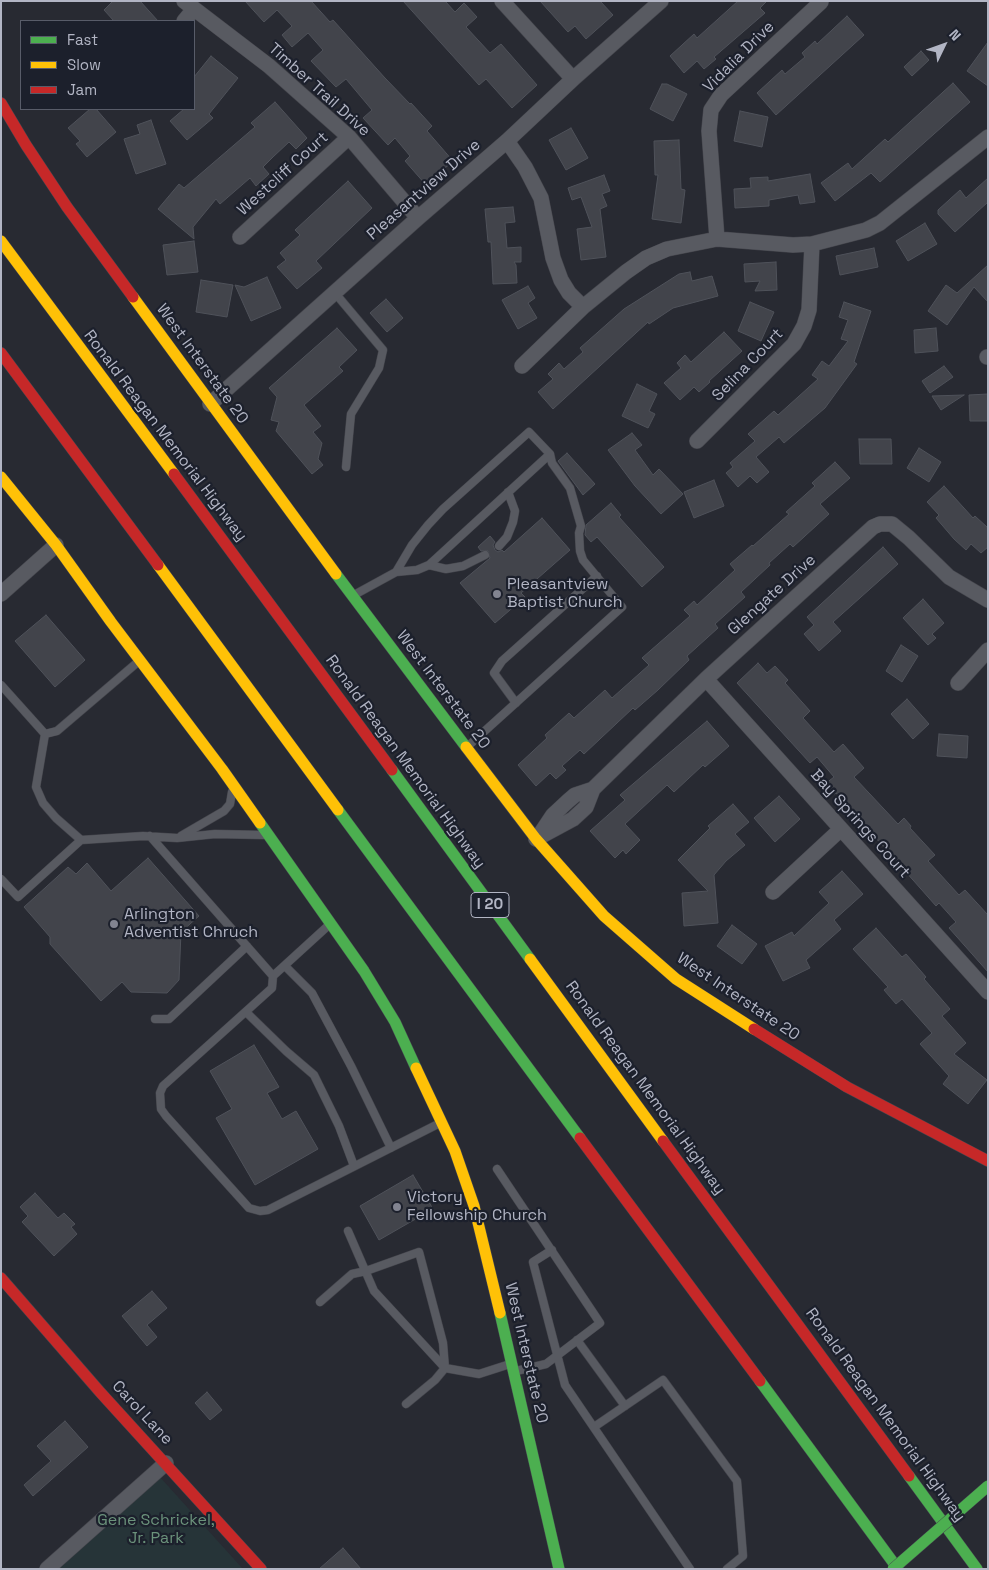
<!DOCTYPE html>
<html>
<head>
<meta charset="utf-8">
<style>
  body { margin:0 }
  #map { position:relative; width:989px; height:1570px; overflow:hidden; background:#282a32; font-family:"Space Grotesk",sans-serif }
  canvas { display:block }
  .frame { position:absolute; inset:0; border:2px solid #b2b5c4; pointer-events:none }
  .legend { position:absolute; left:20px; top:20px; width:175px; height:90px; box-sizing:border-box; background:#1c202c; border:1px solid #585c69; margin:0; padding:6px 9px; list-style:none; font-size:15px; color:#b2b5c4 }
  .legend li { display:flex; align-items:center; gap:10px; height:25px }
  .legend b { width:25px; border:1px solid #585c69 }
  .north { position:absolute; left:919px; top:20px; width:50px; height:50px; -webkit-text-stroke:4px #1c202c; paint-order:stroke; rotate:48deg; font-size:14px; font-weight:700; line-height:20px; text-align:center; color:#b2b5c4 }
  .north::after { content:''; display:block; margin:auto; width:18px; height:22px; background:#b2b5c4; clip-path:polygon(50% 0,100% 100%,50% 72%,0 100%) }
</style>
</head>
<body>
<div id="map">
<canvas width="989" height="1570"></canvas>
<div class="frame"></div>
<ul class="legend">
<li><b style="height:6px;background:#4caf50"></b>Fast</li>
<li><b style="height:6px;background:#ffc107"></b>Slow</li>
<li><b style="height:6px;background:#c62828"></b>Jam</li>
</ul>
<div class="north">N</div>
</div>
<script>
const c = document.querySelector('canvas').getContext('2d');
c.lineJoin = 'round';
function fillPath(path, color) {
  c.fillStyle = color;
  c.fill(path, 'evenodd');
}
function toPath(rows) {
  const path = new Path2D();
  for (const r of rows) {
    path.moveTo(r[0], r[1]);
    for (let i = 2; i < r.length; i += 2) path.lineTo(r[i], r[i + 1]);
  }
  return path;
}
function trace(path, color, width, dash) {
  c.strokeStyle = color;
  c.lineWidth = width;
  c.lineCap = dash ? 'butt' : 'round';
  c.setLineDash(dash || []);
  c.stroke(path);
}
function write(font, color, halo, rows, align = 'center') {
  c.font = font + ' "Space Grotesk",sans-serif';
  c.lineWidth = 4.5;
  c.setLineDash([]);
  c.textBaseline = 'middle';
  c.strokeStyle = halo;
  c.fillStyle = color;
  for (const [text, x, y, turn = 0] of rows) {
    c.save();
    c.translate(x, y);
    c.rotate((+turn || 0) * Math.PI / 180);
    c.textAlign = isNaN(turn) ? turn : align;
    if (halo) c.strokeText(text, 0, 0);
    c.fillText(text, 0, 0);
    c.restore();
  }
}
const green = toPath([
  [159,1476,243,1569,57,1569]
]);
const building = toPath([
  [113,1,140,1,158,21,114,21,104,10,113,1],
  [245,1,311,1,330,22,333,20,385,78,410,104,411,103,432,126,427,131,453,161,426,185,405,161,410,156,395,138,388,145,363,118,372,110,346,79,336,87,311,61,323,50,308,33,292,47,282,35,292,26,277,10,264,22,245,1],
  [403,1,445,1,455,12,464,3,477,17,466,27,490,53,501,44,537,85,512,108,486,79,479,85,403,1],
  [540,1,600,1,613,15,586,39,575,26,568,32,540,1],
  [738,1,767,1,760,8,765,13,714,57,716,59,704,69,697,61,684,73,670,56,694,34,697,38,738,1],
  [847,16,864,35,776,115,757,93,782,70,785,74,805,57,802,53,815,41,817,44,847,16],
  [988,42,988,86,967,71,988,42],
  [921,51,929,60,912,76,904,67,921,51],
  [211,56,238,78,209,114,213,118,187,140,170,121,184,109,194,109,194,77,211,56],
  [953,83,970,102,880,182,871,173,835,201,821,183,848,163,852,169,885,139,888,142,953,83],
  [662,84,667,84,687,94,673,121,650,109,662,84],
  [275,102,307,138,296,149,289,142,273,157,263,167,269,174,256,186,250,178,220,204,216,199,193,227,194,239,158,209,179,184,184,188,255,127,251,123,275,102],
  [90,109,96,109,116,132,87,157,76,144,80,141,68,128,90,109],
  [740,111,768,117,762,147,734,141,740,111],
  [151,120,166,164,136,174,124,139,140,134,137,125,151,120],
  [571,128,588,158,566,170,549,140,571,128],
  [679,140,681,189,685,190,681,223,652,219,658,175,655,175,654,141,679,140],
  [810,174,815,202,800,204,798,195,769,200,769,206,735,208,734,189,751,188,750,178,768,177,768,181,810,174],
  [604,175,610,191,602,194,607,206,600,209,606,257,581,260,577,229,592,227,581,197,572,200,568,188,604,175],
  [988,178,988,202,955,232,938,214,938,210,960,190,966,198,988,178],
  [348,181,372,208,316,261,322,268,297,289,277,267,286,260,280,253,300,235,295,230,348,181],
  [513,207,515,222,505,223,507,248,521,247,521,262,514,262,516,265,517,283,493,284,491,242,488,242,485,209,513,207],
  [925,223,937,244,908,261,896,241,925,223],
  [194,241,198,272,167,275,163,245,194,241],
  [874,248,878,267,840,275,836,256,874,248],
  [776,262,777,290,755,291,760,281,745,282,744,264,776,262],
  [988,265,988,302,974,287,947,325,928,311,946,285,957,293,988,265],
  [690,272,692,281,712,276,718,296,673,308,649,324,648,322,553,409,538,392,553,379,548,374,559,363,564,369,583,352,580,348,624,309,679,274,690,272],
  [267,277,281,308,251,321,235,285,244,287,267,277],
  [201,280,233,285,227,317,196,312,201,280],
  [528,286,535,298,528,303,537,318,518,329,502,300,528,286],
  [386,299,403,318,387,332,370,313,386,299],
  [750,302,774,312,761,341,738,331,750,302],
  [844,302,871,311,854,362,857,364,825,408,784,443,779,437,756,457,769,472,757,483,750,476,738,487,726,473,733,467,730,463,755,441,748,434,774,411,778,415,818,379,812,375,822,361,829,366,848,341,841,339,848,320,839,317,844,302],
  [337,328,357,350,339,367,343,371,304,405,321,426,313,432,322,443,318,459,323,465,312,474,276,431,279,422,271,420,277,397,269,388,337,328],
  [936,328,938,351,915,353,914,330,936,328],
  [724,332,742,351,709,381,710,382,699,392,694,387,680,400,664,383,681,368,677,363,685,355,691,362,724,332],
  [944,366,953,377,930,393,922,381,944,366],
  [637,384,657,394,649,411,655,414,648,428,622,416,637,384],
  [988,394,988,421,970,421,969,395,988,394],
  [964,395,941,410,932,396,964,395],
  [632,433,642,445,635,450,653,475,659,469,683,494,661,514,635,486,608,450,632,433],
  [859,439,891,439,892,464,860,464,859,439],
  [919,448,941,462,929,482,907,468,919,448],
  [567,453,595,484,583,495,558,461,567,453],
  [835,462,850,478,820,504,829,514,793,547,790,544,769,563,770,565,741,592,745,597,715,624,718,628,687,656,689,660,658,690,635,710,633,708,584,754,580,750,562,766,566,770,556,779,550,773,536,786,518,765,547,738,545,735,569,713,574,718,605,690,612,698,649,665,642,658,690,616,684,610,694,601,697,605,735,570,730,564,752,545,753,546,789,514,786,512,815,486,812,483,835,462],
  [714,480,724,506,694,518,684,492,714,480],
  [944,486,973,518,975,516,988,528,988,547,981,553,971,544,966,550,954,539,936,518,939,515,927,502,944,486],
  [611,503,621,515,619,517,664,567,642,587,597,537,591,542,585,535,586,525,611,503],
  [542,518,570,550,521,593,525,597,495,623,460,583,490,558,488,551,481,551,478,547,490,536,495,542,493,545,495,550,498,552,502,550,504,552,542,518],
  [883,547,898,564,833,622,841,631,819,651,804,634,814,625,807,617,883,547],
  [923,599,944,623,932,634,936,638,928,645,903,618,923,599],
  [46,615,85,660,55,687,15,641,46,615],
  [901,645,918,656,902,682,886,671,901,645],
  [758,663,767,673,775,666,788,680,785,683,810,711,803,718,834,752,843,744,864,768,854,777,898,824,904,818,911,826,910,828,935,855,928,861,959,895,965,890,988,915,988,972,949,928,956,922,939,903,936,906,836,793,834,794,825,784,834,777,817,757,810,763,737,683,758,663],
  [907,699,929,724,913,739,891,714,907,699],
  [707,721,729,746,705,767,703,765,674,792,667,785,625,824,640,840,626,854,623,850,615,858,590,831,625,800,620,795,707,721],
  [939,734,968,736,967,758,937,756,939,734],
  [779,796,800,819,775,842,754,818,779,796],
  [733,804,749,822,735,834,745,845,726,861,714,875,718,923,684,926,682,893,708,891,678,860,710,828,708,826,733,804],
  [148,858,199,916,181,932,179,980,167,993,131,992,122,982,101,1001,50,944,50,937,24,907,68,867,76,874,87,863,111,891,148,858],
  [842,871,863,894,834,920,841,929,806,960,810,968,783,981,765,946,792,932,794,936,829,903,819,892,842,871],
  [732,925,757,944,742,964,717,946,732,925],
  [876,928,902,957,906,954,926,977,924,979,950,1009,942,1016,966,1043,954,1054,987,1080,968,1104,943,1084,949,1076,920,1044,932,1033,902,999,896,1004,884,990,888,987,853,949,876,928],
  [254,1045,279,1087,267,1093,282,1119,296,1111,318,1149,255,1185,216,1118,232,1109,210,1071,254,1045],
  [413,1175,433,1209,379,1240,360,1206,413,1175],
  [35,1193,58,1218,64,1213,75,1224,71,1227,77,1234,54,1256,22,1222,28,1216,20,1207,35,1193],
  [152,1291,167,1308,147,1325,157,1337,147,1346,122,1316,152,1291],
  [207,1392,222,1410,210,1420,195,1403,207,1392],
  [65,1421,88,1447,33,1496,24,1485,51,1461,37,1446,65,1421],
  [343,1548,361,1569,319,1569,343,1548]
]);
const lane = toPath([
  [335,293,383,350,379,368,351,414,346,467],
  [499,546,507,537,513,522,515,511,508,492],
  [429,565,446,569,463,566,485,555],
  [396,572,412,545,428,525,443,509,529,432,550,454,552,463,570,488,581,526,579,533,580,551,583,560,622,607,467,747],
  [354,595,396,572,417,570,429,565,550,454],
  [1,685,45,734,57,731,139,661],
  [516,703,494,673,502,661,597,576],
  [45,734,36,787,43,803,56,818,81,840],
  [150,836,273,976,330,924],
  [181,836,224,811,230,804,232,792],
  [1,879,18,897,81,840,143,836,177,838,215,834,264,835],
  [285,966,312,993,351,1066,391,1148],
  [273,976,272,988,163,1086,160,1093,161,1109,166,1116,249,1208,260,1211,268,1210,440,1123],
  [246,1012,286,1051,314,1075,339,1126,354,1166],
  [155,1019,169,1019,247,946],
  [497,1169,600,1323,546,1364,516,1371],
  [348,1231,374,1291,445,1368,479,1374,510,1364],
  [552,1250,533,1262,565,1385,690,1569],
  [320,1302,352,1274,366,1271,419,1252,443,1343,445,1368,435,1380,406,1404],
  [577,1340,625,1406],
  [594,1427,663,1380,737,1481,743,1556,727,1569]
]);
const street = toPath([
  [184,1,269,66,349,137,418,218],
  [502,1,573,79],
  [184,21,194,9],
  [507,141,525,167,541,198,553,258,561,280,569,293,583,307],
  [240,237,349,137],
  [717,239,709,131,711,110,721,95,821,2],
  [987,357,988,357],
  [522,366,583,307,626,272,646,258,667,249,717,239,793,245,812,244,866,230,880,223,988,137],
  [210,404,418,218,507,141,573,79,661,1],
  [697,441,794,344,804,326,809,310,812,244],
  [1,594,56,545],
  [706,679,988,992],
  [958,683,988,650],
  [539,836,553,815,568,801,575,795,593,789],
  [536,839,573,819,586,807,593,789,706,679,873,527,880,524,892,524,909,538,949,577,988,600],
  [773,892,841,829],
  [47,1569,166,1463]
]);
const fast = toPath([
  [336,574,466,747],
  [392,770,530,959],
  [338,810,580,1138],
  [260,823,364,971,395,1022,416,1068],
  [500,1313,559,1569],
  [760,1381,898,1569],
  [909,1476,977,1569]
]);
const slow = toPath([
  [1,241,174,474],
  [133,297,336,574],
  [1,477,56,545,111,622,222,769,260,823],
  [158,565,338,810],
  [466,747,536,839,604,916,676,979,754,1029],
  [530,959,663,1141],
  [416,1068,455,1151,474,1206,500,1313]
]);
const jam = toPath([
  [1,103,26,145,67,207,133,297],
  [1,353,158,565],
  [174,474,392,770],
  [754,1029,847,1087,988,1161],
  [580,1138,760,1381],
  [663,1141,909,1476],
  [1,1278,100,1392,261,1569]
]);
const fastBridge = toPath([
  [893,1569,988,1486]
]);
const markers = [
  [497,594,5,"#828491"],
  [114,924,5,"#828491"],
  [397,1207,5,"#828491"]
];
const shields = [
  [490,905,38]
];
const shieldNames = [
  ["I 20",490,905]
];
const streetNames = [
  ["Vidalia Drive",739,57,-45],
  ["Timber Trail Drive",319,90,42],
  ["Westcliff Court",283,174,-42],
  ["Pleasantview Drive",424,190,-41],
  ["West Interstate 20",202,364,54],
  ["Selina Court",748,365,-46],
  ["Ronald Reagan Memorial Highway",165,436,53],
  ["Glengate Drive",772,595,-42],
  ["West Interstate 20",443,690,53],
  ["Ronald Reagan Memorial Highway",405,762,54],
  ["Bay Springs Court",860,824,48],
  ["West Interstate 20",738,997,34],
  ["Ronald Reagan Memorial Highway",645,1088,54],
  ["West Interstate 20",526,1353,77],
  ["Carol Lane",142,1413,47],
  ["Ronald Reagan Memorial Highway",885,1415,54]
];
const poiNames = [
  ["Pleasantview",507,585],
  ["Baptist Church",507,603],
  ["Arlington",124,915],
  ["Adventist Chruch",124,933],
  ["Victory",407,1198],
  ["Fellowship Church",407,1216]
];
const parkNames = [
  ["Gene Schrickel,",156,1521],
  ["Jr. Park",156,1539]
];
fillPath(green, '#263438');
fillPath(building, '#42444b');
trace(building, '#4f525a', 1);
trace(lane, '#44454c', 9);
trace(street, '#44454c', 16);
trace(fast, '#45474f', 12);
trace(slow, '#45474f', 12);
trace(jam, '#45474f', 12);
trace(lane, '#585a61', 8);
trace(street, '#585a61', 15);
trace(fast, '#4caf50', 11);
trace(slow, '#ffc107', 11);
trace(jam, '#c62828', 11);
trace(fastBridge, '#45474f', 12, []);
trace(fastBridge, '#4caf50', 11);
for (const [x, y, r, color] of markers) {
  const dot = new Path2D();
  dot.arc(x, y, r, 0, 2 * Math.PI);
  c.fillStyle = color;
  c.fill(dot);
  trace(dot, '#1c202c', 2);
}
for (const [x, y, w] of shields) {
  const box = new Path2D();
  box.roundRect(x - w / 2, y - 12.5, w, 25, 4);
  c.fillStyle = '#1c202c';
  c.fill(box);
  trace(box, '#b2b5c4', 1);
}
write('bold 15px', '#b2b5c4', null, shieldNames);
write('16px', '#b2b5c4', '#1c202c', streetNames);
write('16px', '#b2b5c4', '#1c202c', poiNames, 'left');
write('16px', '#6b927b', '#1c202c', parkNames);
</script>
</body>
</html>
